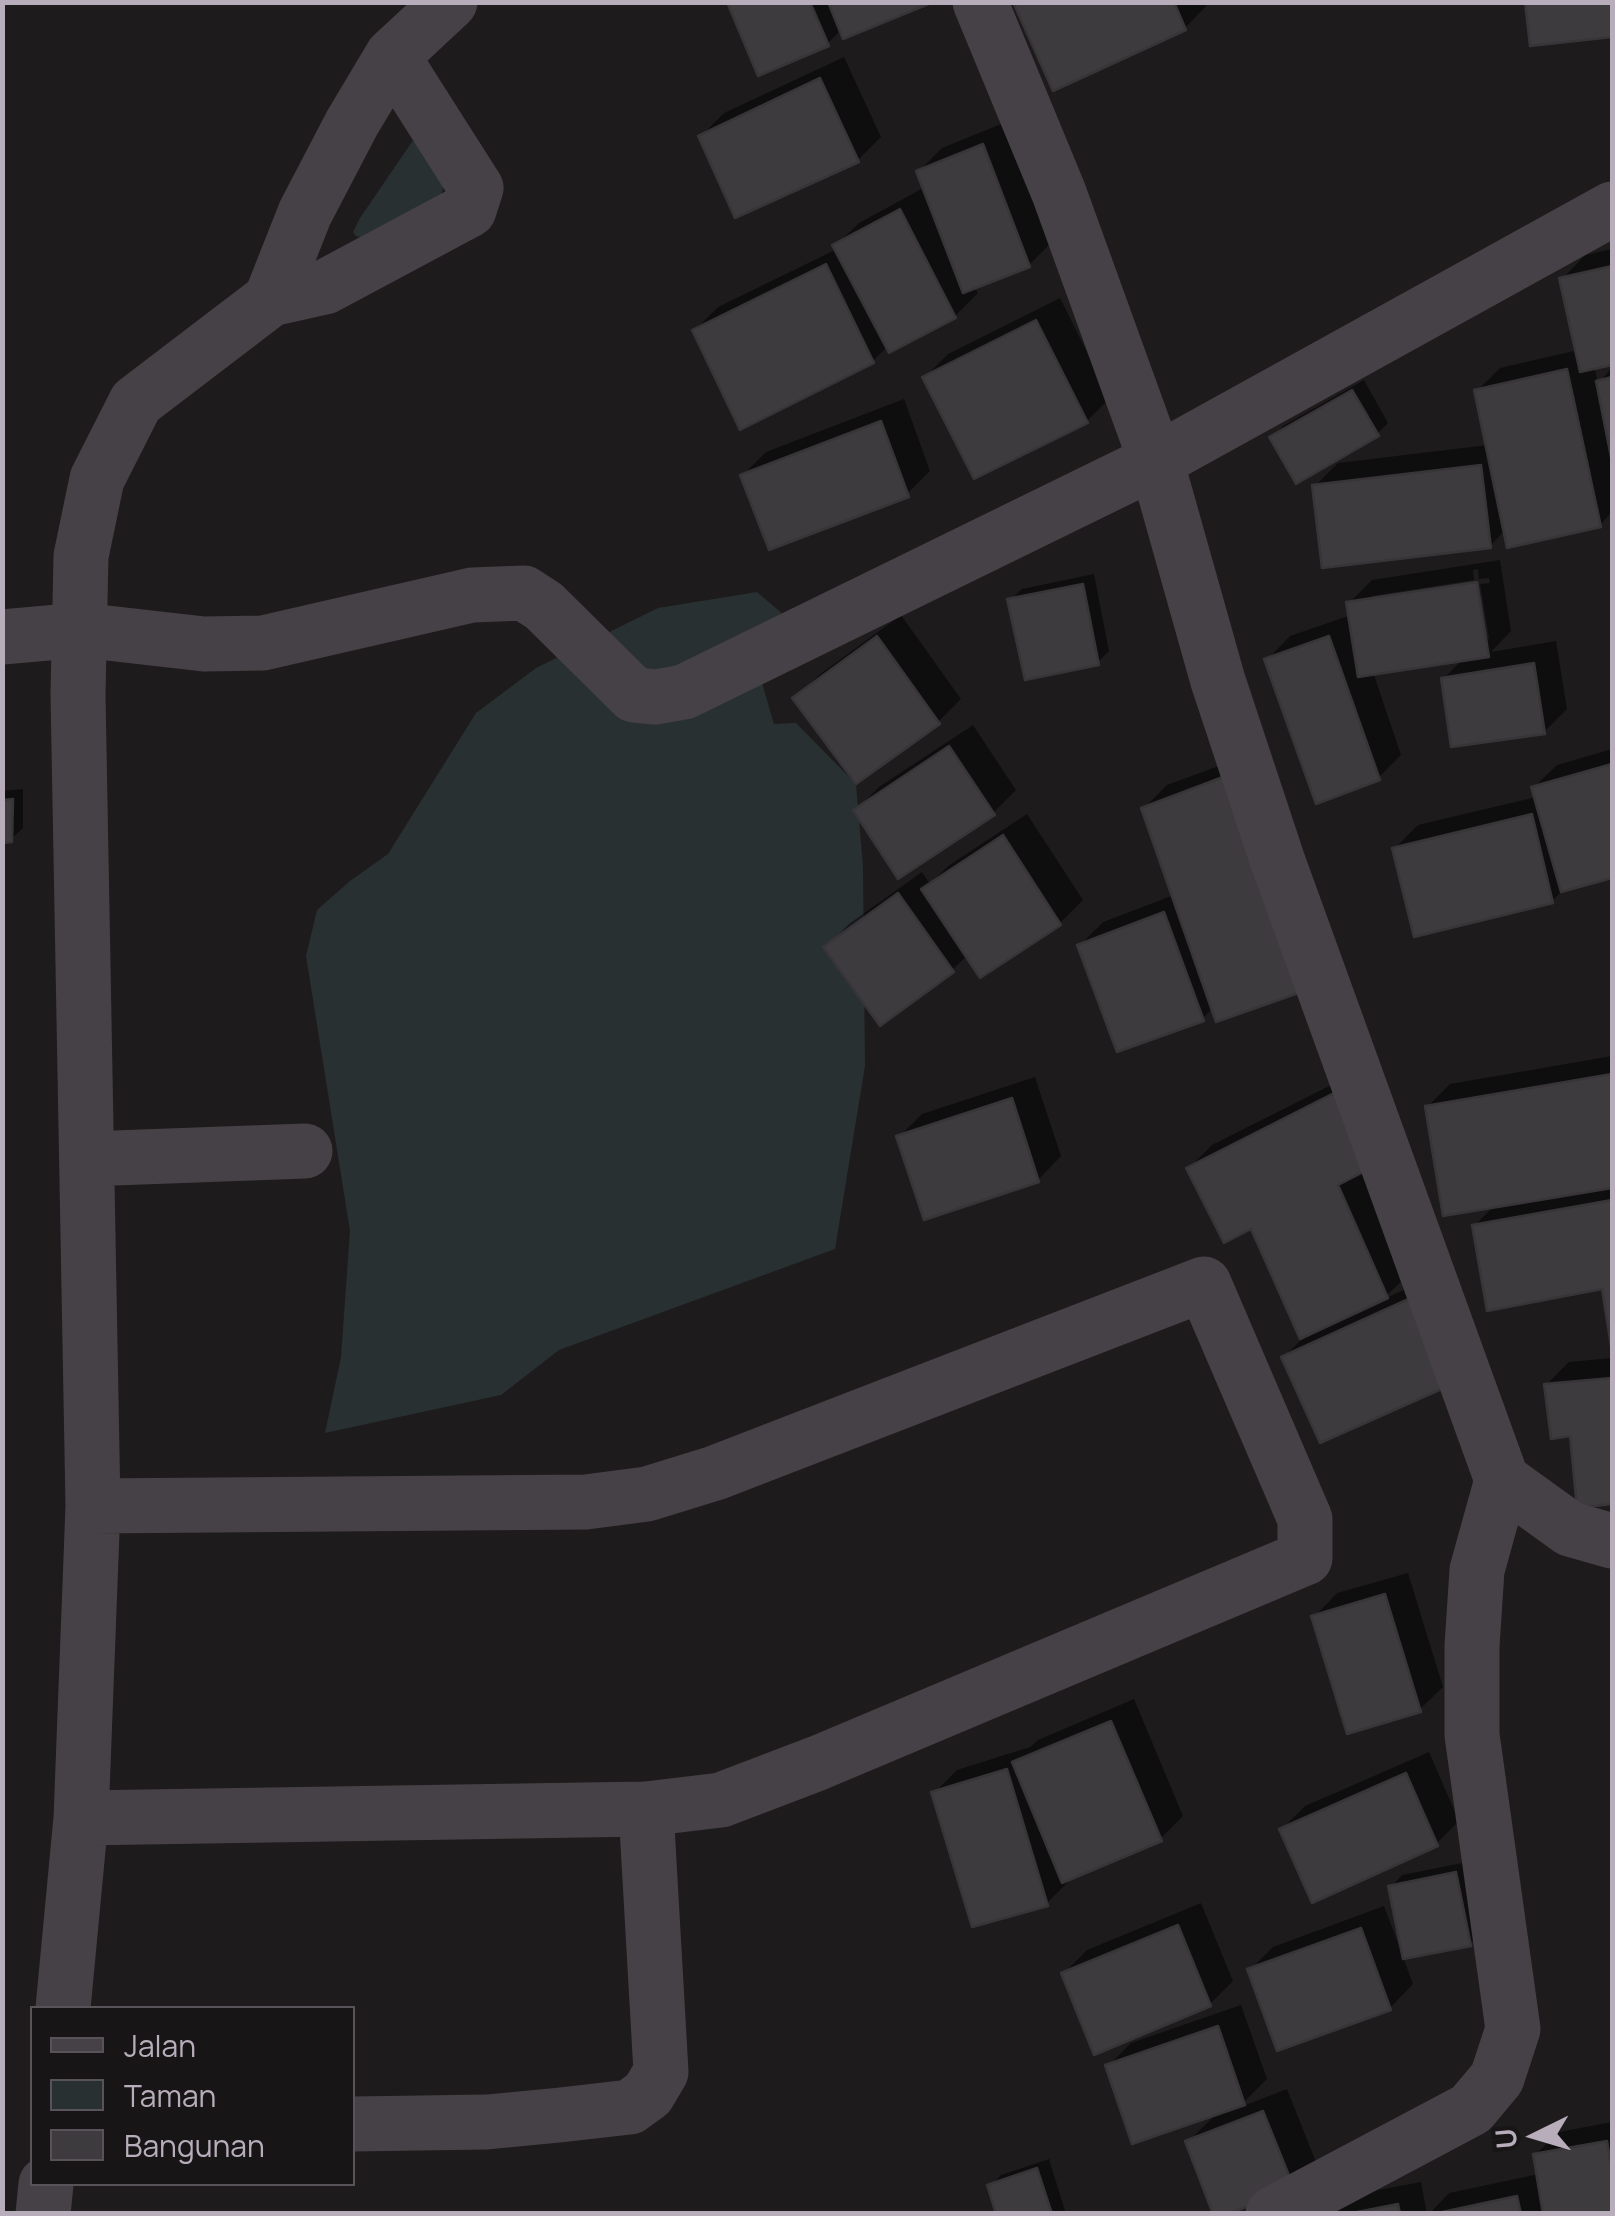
<!DOCTYPE html>
<html>
<head>
<meta charset="utf-8">
<style>
  body { margin:0 }
  #map { position:relative; width:1615px; height:2216px; overflow:hidden; background:#1d1b1c; font-family:Manrope,sans-serif }
  canvas { display:block }
  .frame { position:absolute; inset:0; border:5px solid #b8aebb; pointer-events:none }
  .legend { position:absolute; left:30px; top:2006px; width:325px; height:180px; box-sizing:border-box; background:#181517; border:2px solid #585259; margin:0; padding:12px 18px; list-style:none; font-size:30px; color:#b8aebb }
  .legend li { display:flex; align-items:center; gap:20px; height:50px }
  .legend b { width:50px; border:2px solid #585259 }
  .north { position:absolute; left:1485px; top:2086px; width:100px; height:100px; -webkit-text-stroke:8px #181517; paint-order:stroke; rotate:265deg; font-size:28px; font-weight:700; line-height:40px; text-align:center; color:#b8aebb }
  .north::after { content:''; display:block; margin:auto; width:35px; height:45px; background:#b8aebb; clip-path:polygon(50% 0,100% 100%,50% 72%,0 100%) }
</style>
</head>
<body>
<div id="map">
<canvas width="1615" height="2216"></canvas>
<div class="frame"></div>
<ul class="legend">
<li><b style="height:12px;background:#464146"></b>Jalan</li>
<li><b style="height:28px;background:#293032"></b>Taman</li>
<li><b style="height:28px;background:#3e3b3e"></b>Bangunan</li>
</ul>
<div class="north">U</div>
</div>
<script>
const c = document.querySelector('canvas').getContext('2d');
c.lineJoin = 'round';
function fillPath(path, color) {
  c.fillStyle = color;
  c.fill(path, 'evenodd');
}
function toPath(rows) {
  const path = new Path2D();
  for (const r of rows) {
    path.moveTo(r[0], r[1]);
    for (let i = 2; i < r.length; i += 2) path.lineTo(r[i], r[i + 1]);
  }
  return path;
}
function trace(path, color, width, dash) {
  c.strokeStyle = color;
  c.lineWidth = width;
  c.lineCap = dash ? 'butt' : 'round';
  c.setLineDash(dash || []);
  c.stroke(path);
}
const green = toPath([
  [420,130,444,184,441,197,367,239,356,236,353,232,360,218],
  [757,592,784,615,762,683,774,724,796,723,856,784,863,867,865,1066,835,1249,559,1350,501,1395,325,1433,341,1357,350,1231,306,956,317,910,350,881,388,854,476,713,536,668,658,608]
]);
const shadow = toPath([
  [730,2,925,2,842,29,827,44],
  [1016,2,1207,2,1208,4,1185,28],
  [844,57,881,137,858,160,701,136,724,113],
  [1006,122,1052,242,1029,265,974,286,978,293,955,316,888,346,873,361,695,330,718,307,837,249,835,246,859,223,925,187,918,172,942,148],
  [1612,249,1612,362,1594,366,1598,383,1612,368,1612,512,1600,525,1506,529,1490,546,1315,486,1338,463,1488,445,1477,391,1500,368,1578,350,1562,279,1585,255],
  [1060,298,1110,398,1087,421,925,377,948,354],
  [1364,380,1388,423,1377,434,1272,438,1283,426],
  [904,399,930,471,907,494,743,475,766,452],
  [1500,560,1511,631,1491,652,1556,641,1567,709,1544,732,1444,678,1464,658,1373,672,1401,755,1378,778,1267,660,1290,636,1351,615,1349,603,1372,580],
  [1478,569,1479,579,1489,578,1490,583,1480,584,1489,639,1372,601,1372,596,1474,580,1473,570],
  [1094,574,1109,651,1098,662,1010,600,1022,589],
  [901,615,961,699,938,722,796,698,819,675],
  [973,725,1016,790,993,813,856,810,879,787],
  [1612,749,1612,875,1564,889,1552,901,1395,848,1418,825,1536,797,1533,788,1557,765],
  [1254,753,1214,1007,1202,1019,1080,945,1103,922,1174,895,1144,808,1167,785],
  [23,789,23,828,11,839,2,840,2,791],
  [1027,814,1083,900,1060,923,981,975,968,955,952,970,826,947,849,924,922,872,930,884,948,866],
  [1612,1056,1612,1336,1604,1286,1474,1226,1495,1205,1427,1107,1450,1084],
  [1357,1072,1410,1273,1383,1299,1448,1271,1485,1353,1284,1357,1302,1339,1252,1226,1189,1168,1212,1145],
  [1035,1077,1061,1156,1038,1180,899,1137,922,1114],
  [1612,1358,1612,1502,1579,1505,1572,1434,1546,1385,1569,1362],
  [1408,1573,1443,1687,1419,1710,1314,1617,1337,1593],
  [1134,1699,1183,1816,1160,1839,1069,1877,1070,1880,1047,1903,934,1793,957,1770,1030,1747,1038,1740],
  [1429,1752,1459,1821,1436,1844,1282,1829,1305,1806],
  [1467,1862,1482,1932,1470,1943,1403,1957,1413,1984,1390,2008,1250,1970,1273,1947,1384,1906,1401,1951,1404,1950,1391,1887,1402,1875],
  [1201,1903,1233,1981,1210,2004,1064,1973,1087,1950],
  [1241,2005,1267,2079,1238,2108,1287,2089,1316,2162,1293,2185,1188,2142,1219,2111,1108,2066,1131,2043],
  [1612,2122,1612,2214,1429,2214,1449,2193,1539,2174,1535,2155,1559,2132],
  [1049,2159,1066,2214,999,2214,990,2186,1001,2175],
  [1421,2182,1427,2214,1333,2214,1351,2195]
]);
const building = toPath([
  [727,2,810,2,829,46,758,76,727,2],
  [828,2,931,2,931,3,843,39,828,2],
  [1013,2,1174,2,1186,30,1053,91,1013,2],
  [1525,2,1612,2,1612,37,1530,46,1525,2],
  [820,78,859,162,735,218,698,136,820,78],
  [983,144,1030,267,963,293,916,171,983,144],
  [900,209,956,318,889,353,832,245,900,209],
  [826,264,874,363,740,430,692,330,826,264],
  [1612,266,1612,365,1580,372,1559,278,1612,266],
  [1036,320,1088,423,974,479,922,377,1036,320],
  [1567,369,1601,527,1507,548,1474,390,1567,369],
  [1612,377,1612,462,1596,381,1612,377],
  [1352,390,1379,436,1296,484,1269,437,1352,390],
  [881,421,909,497,769,550,740,475,881,421],
  [1481,465,1491,548,1322,568,1312,485,1481,465],
  [1477,582,1489,657,1358,677,1346,602,1477,582],
  [1083,584,1099,665,1025,680,1007,599,1083,584],
  [877,636,940,724,856,784,792,698,877,636],
  [1329,636,1380,780,1316,804,1264,659,1329,636],
  [1534,663,1545,734,1451,747,1441,678,1534,663],
  [949,746,995,815,898,879,853,810,949,746],
  [1612,764,1612,878,1561,892,1531,787,1612,764],
  [1231,774,1307,990,1216,1022,1141,808,1231,774],
  [13,799,12,842,2,843,2,800,13,799],
  [1532,814,1553,903,1414,937,1392,848,1532,814],
  [1003,835,1061,925,980,978,921,889,1003,835],
  [898,893,954,972,880,1026,823,947,898,893],
  [1164,912,1204,1021,1117,1052,1077,945,1164,912],
  [1612,1074,1612,1188,1443,1216,1425,1106,1612,1074],
  [1334,1093,1371,1168,1338,1185,1388,1298,1300,1339,1251,1229,1224,1243,1186,1168,1334,1093],
  [1012,1098,1039,1182,924,1220,896,1136,1012,1098],
  [1612,1200,1612,1352,1602,1289,1487,1311,1472,1225,1612,1200],
  [1424,1292,1464,1379,1320,1443,1281,1357,1424,1292],
  [1612,1378,1612,1504,1577,1508,1570,1436,1551,1439,1544,1384,1612,1378],
  [1385,1594,1421,1712,1347,1734,1311,1616,1385,1594],
  [1111,1721,1162,1841,1062,1883,1012,1762,1111,1721],
  [1007,1769,1048,1906,972,1927,931,1792,1007,1769],
  [1406,1773,1438,1846,1312,1903,1279,1829,1406,1773],
  [1456,1872,1471,1946,1403,1959,1388,1886,1456,1872],
  [1178,1925,1211,2006,1094,2055,1061,1973,1178,1925],
  [1361,1928,1391,2010,1277,2051,1247,1969,1361,1928],
  [1218,2026,1245,2105,1132,2144,1105,2065,1218,2026],
  [1263,2111,1294,2188,1228,2214,1213,2214,1185,2141,1263,2111],
  [1607,2141,1612,2172,1612,2214,1543,2214,1533,2154,1607,2141],
  [1037,2168,1052,2214,996,2214,987,2185,1037,2168],
  [1517,2196,1521,2214,1433,2214,1517,2196],
  [1398,2204,1400,2214,1347,2214,1398,2204]
]);
const minor = toPath([
  [980,2,1059,193,1156,461,1218,681,1277,859,1502,1480,1570,1529,1612,1541],
  [271,299,325,287,469,210,476,188,392,56],
  [2,637,81,630,204,644,263,643,472,595,524,593,544,606,634,695,656,697,684,692,1156,461,1612,209],
  [87,1159,305,1151],
  [81,1818,646,1809,721,1800,818,1763,1305,1558,1305,1519,1204,1284,715,1473,647,1494,586,1502,93,1506],
  [63,2008,81,1818,93,1506,78,694,81,556,97,479,136,402,271,299,305,213,352,123,392,56,450,2],
  [352,2124,487,2122,560,2115,630,2107,648,2094,661,2072,646,1809],
  [43,2214,46,2184],
  [1273,2214,1471,2109,1497,2078,1513,2029,1472,1735,1472,1646,1477,1570,1502,1480]
]);
fillPath(green, '#293032');
fillPath(shadow, '#0007');
fillPath(building, '#3e3b3e');
trace(building, '#383538', 2.5);
trace(minor, '#464146', 55);
</script>
</body>
</html>
